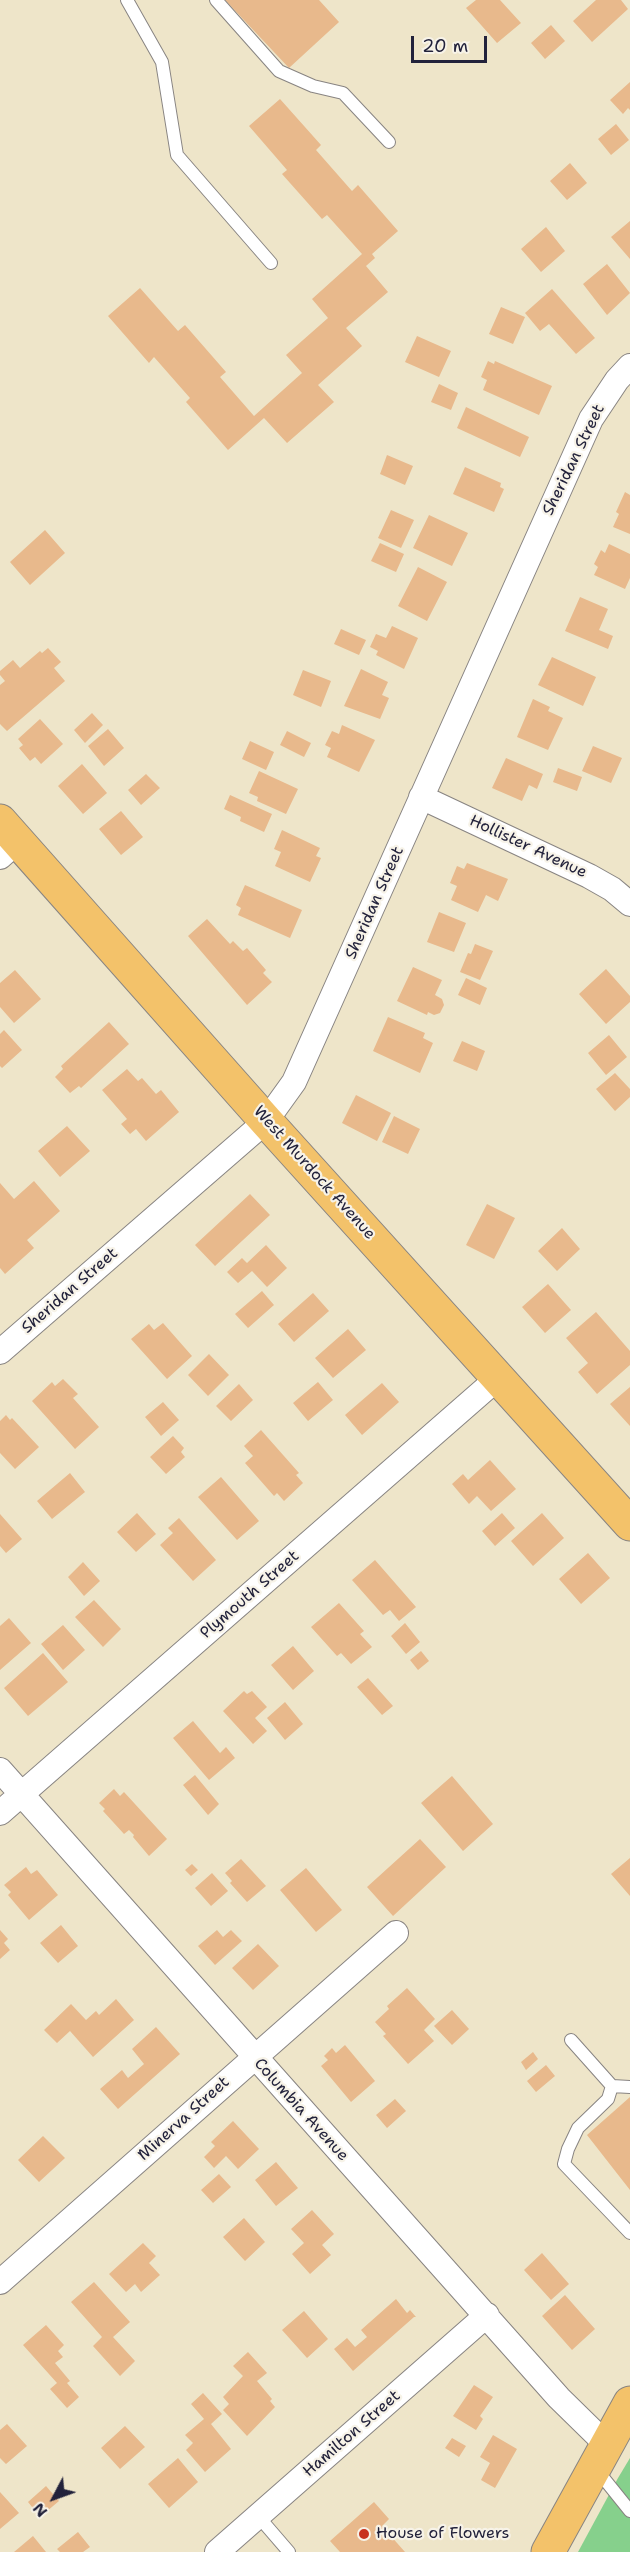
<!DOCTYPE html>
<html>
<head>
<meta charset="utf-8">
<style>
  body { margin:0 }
  #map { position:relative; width:630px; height:2552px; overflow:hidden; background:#eee5c9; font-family:"Shantell Sans",sans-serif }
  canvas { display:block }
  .north { position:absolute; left:24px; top:2468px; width:60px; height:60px; -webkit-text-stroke:4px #f7f3e8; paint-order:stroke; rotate:229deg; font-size:16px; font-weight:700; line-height:24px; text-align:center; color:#22223b }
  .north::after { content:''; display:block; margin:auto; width:21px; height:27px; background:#22223b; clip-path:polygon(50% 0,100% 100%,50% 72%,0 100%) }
  .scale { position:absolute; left:411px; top:36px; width:76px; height:27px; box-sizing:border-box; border:3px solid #22223b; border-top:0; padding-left:8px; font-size:18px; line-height:21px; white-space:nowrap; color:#22223b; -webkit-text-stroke:4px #f7f3e8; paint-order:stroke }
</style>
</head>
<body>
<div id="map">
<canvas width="630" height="2552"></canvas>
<div class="north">N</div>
<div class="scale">20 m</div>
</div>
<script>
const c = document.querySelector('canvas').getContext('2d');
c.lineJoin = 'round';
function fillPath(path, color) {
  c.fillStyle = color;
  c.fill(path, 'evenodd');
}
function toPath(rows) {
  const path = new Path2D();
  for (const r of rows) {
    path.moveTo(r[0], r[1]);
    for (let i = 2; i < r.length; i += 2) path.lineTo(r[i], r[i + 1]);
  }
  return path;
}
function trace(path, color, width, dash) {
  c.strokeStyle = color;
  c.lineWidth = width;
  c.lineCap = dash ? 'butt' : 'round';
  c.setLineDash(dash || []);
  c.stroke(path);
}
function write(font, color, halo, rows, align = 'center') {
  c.font = font + ' "Shantell Sans",sans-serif';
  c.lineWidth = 4.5;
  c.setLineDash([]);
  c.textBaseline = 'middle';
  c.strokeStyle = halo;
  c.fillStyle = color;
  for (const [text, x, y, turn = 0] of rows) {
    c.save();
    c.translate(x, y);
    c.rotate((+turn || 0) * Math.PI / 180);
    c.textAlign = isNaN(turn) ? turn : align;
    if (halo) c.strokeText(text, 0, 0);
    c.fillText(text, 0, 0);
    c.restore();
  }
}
const green = toPath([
  [630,2458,630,2552,578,2552,618,2478]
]);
const building = toPath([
  [225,0,319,0,339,22,289,68],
  [476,0,500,0,521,23,497,43,466,8],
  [596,0,621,0,628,9,592,42,573,21],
  [551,25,565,41,545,59,531,43],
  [630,82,630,110,628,108,623,114,610,100],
  [280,99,321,145,316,150,352,191,358,185,398,231,372,254,375,258,366,266,388,292,346,328,362,346,318,385,334,402,287,443,264,418,228,450,186,402,190,398,154,357,149,363,108,316,140,288,178,331,185,325,226,372,220,377,254,416,302,373,286,355,328,318,312,299,362,254,327,215,322,219,282,174,287,170,249,126],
  [616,124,629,140,611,155,598,139],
  [570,163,587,183,567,200,550,181],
  [630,221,630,259,611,237],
  [546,227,565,251,541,272,521,249],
  [607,264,630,293,607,315,583,284],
  [552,289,595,338,576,354,549,324,540,331,525,313],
  [501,307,525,317,513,344,489,334],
  [417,336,451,351,439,377,405,362],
  [488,361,494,364,495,361,552,386,539,415,483,390,487,380,481,377],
  [439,384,458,393,451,410,431,402],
  [466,407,529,437,520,457,457,428],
  [387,455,413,466,405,485,380,474],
  [465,467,501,483,500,487,504,489,494,512,453,494],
  [625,492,630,495,630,534,613,527,619,514,616,512],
  [391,510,414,520,401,548,378,538],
  [429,515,468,533,452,566,413,548],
  [45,530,65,553,30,585,10,562],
  [380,543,404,554,396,572,371,561],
  [609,544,630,554,630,578,625,589,594,575,598,567,594,564,601,550,605,553],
  [418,567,447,582,427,621,398,606],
  [580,597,608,609,599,630,613,636,608,649,565,631],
  [392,626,418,638,404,669,376,655,378,651,370,647,376,634,386,638],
  [341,629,366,640,359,655,334,644],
  [48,648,61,662,54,668,65,681,7,731,0,724,0,685,5,681,0,675,0,671,13,660,20,668,40,651,42,653],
  [552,657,596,677,583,706,538,685],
  [361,669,388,682,382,695,389,698,380,719,344,706],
  [303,670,331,681,321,707,293,695],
  [533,699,550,707,548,711,563,718,548,750,517,737],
  [92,713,103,725,85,743,74,730],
  [40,719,63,744,41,764,35,757,30,761,19,748,23,745,18,739],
  [342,725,375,740,359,772,327,757,331,748,325,745,332,731,339,734],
  [108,729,124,748,104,766,88,746],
  [287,731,311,743,304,757,280,745],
  [250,741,274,752,266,770,242,759],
  [593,746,622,758,611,783,582,771],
  [506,758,543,774,537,789,529,785,522,801,492,788],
  [82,764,107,793,83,814,58,786],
  [558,768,582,777,577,791,553,782],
  [259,771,298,789,286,814,257,801,258,797,249,793],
  [146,774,160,788,141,805,128,790],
  [230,795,272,814,264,832,240,821,241,817,224,809],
  [121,811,143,837,121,855,99,829],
  [282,830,320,848,316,856,321,858,310,882,275,866,281,852,274,849],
  [467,863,508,879,498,901,486,895,478,912,451,900,457,886,450,883,457,866,464,869],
  [245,885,302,910,290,938,238,915,241,908,236,905],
  [439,912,466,923,454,952,427,942],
  [207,919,230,944,233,941,243,951,247,948,266,970,263,973,272,982,247,1005,188,936],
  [475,944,493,951,480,980,460,972,468,953,471,954],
  [413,967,442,980,435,995,442,999,444,1005,440,1013,434,1015,428,1012,427,1015,397,1001],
  [606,969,630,996,630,1002,606,1024,579,994],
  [15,970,41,999,14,1023,0,1007,0,983],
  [466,978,487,988,480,1005,458,995],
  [388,1017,425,1033,423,1038,433,1043,420,1073,373,1051],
  [109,1022,129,1044,81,1088,79,1086,70,1093,55,1077,63,1069,61,1066],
  [4,1030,22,1050,2,1068,0,1066,0,1034],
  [609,1035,627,1057,606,1075,588,1053],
  [462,1041,485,1051,477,1071,453,1061],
  [127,1069,138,1081,142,1078,156,1094,161,1090,179,1112,146,1141,136,1129,130,1134,121,1124,127,1119,102,1090],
  [615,1073,630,1089,630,1097,615,1111,596,1089],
  [356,1095,391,1113,377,1141,342,1123],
  [394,1116,420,1129,408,1154,382,1142],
  [67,1126,90,1151,60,1177,38,1151],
  [34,1181,60,1211,27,1240,34,1248,5,1274,0,1268,0,1183,14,1199],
  [250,1194,270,1215,215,1266,195,1245],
  [487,1204,515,1218,494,1259,466,1245],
  [562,1228,580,1249,557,1271,538,1251],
  [266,1245,287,1268,267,1287,252,1271,238,1283,227,1272,242,1258,247,1263],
  [548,1284,571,1310,545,1333,522,1307],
  [262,1291,274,1305,248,1328,235,1314],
  [313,1293,329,1311,294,1342,278,1324],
  [596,1312,630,1351,630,1365,597,1394,578,1372,588,1363,566,1338],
  [163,1323,192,1356,167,1379,131,1339,149,1324,154,1330],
  [348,1329,366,1350,333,1378,315,1358],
  [209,1354,229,1375,208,1396,188,1375],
  [63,1379,78,1394,73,1398,99,1427,75,1449,32,1401,52,1382,55,1386],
  [318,1382,333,1400,308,1421,293,1403],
  [382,1383,399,1402,362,1435,345,1415],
  [239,1384,253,1400,231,1421,216,1406],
  [630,1387,630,1426,610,1404],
  [163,1402,179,1420,161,1436,145,1417],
  [6,1415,10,1420,12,1418,39,1447,15,1469,0,1453,0,1421],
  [261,1430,299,1473,296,1475,303,1483,284,1501,277,1493,274,1496,245,1463,253,1456,244,1446],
  [173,1436,184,1448,181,1452,185,1457,166,1474,150,1457],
  [490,1460,516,1489,491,1511,477,1496,469,1504,452,1484,463,1474,468,1480],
  [70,1473,85,1492,52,1519,37,1501],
  [221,1477,259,1521,237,1540,198,1497],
  [137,1513,156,1534,136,1552,117,1532],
  [502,1513,515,1528,495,1546,482,1531],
  [542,1513,564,1538,533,1566,511,1541],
  [0,1514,22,1539,6,1553,0,1546],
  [179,1518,216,1560,193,1581,160,1545,173,1533,168,1528],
  [588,1553,610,1578,581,1604,559,1579],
  [375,1560,416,1607,399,1621,390,1610,383,1615,352,1580],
  [83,1562,100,1581,84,1596,68,1577],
  [94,1600,121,1629,103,1647,75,1617],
  [339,1603,364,1631,360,1634,372,1647,351,1664,341,1653,337,1656,311,1627],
  [9,1618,31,1643,0,1670,0,1626],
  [405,1623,420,1642,406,1654,391,1636],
  [63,1625,85,1650,63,1670,41,1644],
  [293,1646,314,1671,293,1690,271,1665],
  [421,1651,429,1661,418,1670,410,1660],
  [43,1653,68,1682,28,1716,4,1688],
  [368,1678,393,1706,382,1715,357,1687],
  [244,1691,247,1694,252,1691,267,1707,255,1718,267,1731,253,1744,223,1711],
  [285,1702,303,1724,285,1740,267,1718],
  [193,1721,220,1753,226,1747,235,1758,209,1780,173,1738],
  [195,1775,219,1804,208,1815,183,1785],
  [452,1776,493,1824,463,1851,421,1803],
  [114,1789,120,1796,124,1792,167,1839,149,1856,133,1837,134,1835,129,1830,124,1834,103,1811,105,1809,99,1803],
  [420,1839,446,1867,393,1916,367,1887],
  [630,1858,630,1896,611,1874],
  [241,1859,266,1886,247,1902,230,1883,232,1881,225,1873],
  [192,1864,198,1870,191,1876,185,1870],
  [26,1867,31,1874,37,1870,58,1895,29,1920,8,1895,11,1892,4,1885],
  [306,1868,342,1910,316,1932,280,1890],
  [212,1873,228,1891,211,1906,195,1888],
  [61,1925,78,1946,58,1963,40,1943],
  [0,1930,8,1939,4,1943,10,1950,0,1959],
  [217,1930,223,1937,231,1930,242,1941,215,1965,198,1946],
  [258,1944,279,1966,253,1990,232,1968],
  [407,1988,435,2019,424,2030,434,2041,408,2064,383,2036,386,2034,375,2022,389,2009,387,2006],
  [116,1999,134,2020,93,2057,70,2031,57,2043,44,2030,71,2004,86,2020,96,2011,99,2015],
  [452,2010,469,2029,452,2045,434,2026],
  [156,2027,180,2054,118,2109,100,2089,122,2070,128,2078,144,2064,132,2049],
  [345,2045,375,2081,351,2102,321,2066,328,2060,324,2056,332,2048,336,2053],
  [533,2052,538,2059,526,2070,521,2062],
  [546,2065,555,2076,536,2092,527,2081],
  [630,2097,630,2190,587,2135],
  [395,2099,406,2111,387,2128,376,2115],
  [233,2121,259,2149,238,2169,226,2156,214,2168,204,2157,215,2146,211,2142],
  [43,2136,65,2158,39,2182,18,2160],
  [276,2162,298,2188,276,2206,255,2180],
  [219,2174,231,2187,213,2203,201,2190],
  [312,2210,334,2234,322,2245,331,2255,310,2274,292,2254,304,2243,291,2229],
  [244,2218,265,2242,245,2261,223,2237],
  [143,2243,156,2256,149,2263,160,2275,141,2292,135,2284,126,2292,109,2274],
  [542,2253,569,2284,551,2300,524,2270],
  [94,2282,130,2322,113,2337,135,2361,120,2376,93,2346,102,2337,71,2302],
  [565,2295,595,2329,572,2350,542,2316],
  [396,2299,407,2313,410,2310,416,2317,414,2317,353,2371,334,2349,347,2338,355,2347,367,2337,361,2330],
  [304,2311,328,2339,307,2358,282,2330],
  [46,2325,64,2345,58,2351,63,2357,55,2363,70,2381,67,2383,79,2397,67,2408,50,2389,57,2383,23,2345],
  [248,2352,267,2373,257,2381,272,2399,270,2401,275,2407,247,2436,223,2410,229,2404,223,2397,243,2376,233,2366],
  [474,2385,493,2397,480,2416,483,2419,476,2430,453,2416],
  [203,2393,222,2414,211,2424,231,2449,205,2472,186,2450,193,2443,185,2435,204,2419,191,2404],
  [7,2424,27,2446,6,2464,0,2458,0,2430],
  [125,2426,145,2447,120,2469,101,2448],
  [493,2435,517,2449,495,2488,481,2480,490,2463,480,2457],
  [452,2438,466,2446,459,2457,445,2448],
  [178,2458,198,2482,169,2508,148,2484],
  [46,2486,59,2501,40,2517,28,2502],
  [0,2492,19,2513,0,2529],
  [374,2502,389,2519,382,2526,405,2552,340,2552,330,2541],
  [78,2532,90,2547,83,2552,60,2552,57,2549],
  [33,2536,46,2552,14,2552]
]);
const service = toPath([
  [127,0,162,62,177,155,271,263],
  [216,0,279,71,313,86,343,93,389,142],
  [571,2040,612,2086,608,2099,578,2128,568,2149,564,2164,630,2233],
  [612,2086,630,2087],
  [597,2470,630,2511],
  [258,2516,289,2552]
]);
const minor = toPath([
  [421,797,589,876,612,889,630,904],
  [0,857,18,841],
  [0,1352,266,1121,294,1082,591,419,617,380,630,366],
  [0,1770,559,2398,607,2445],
  [0,1813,499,1377],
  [0,2282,396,1933],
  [217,2552,487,2315]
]);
const primary = toPath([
  [0,821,266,1121,630,1524],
  [548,2552,630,2403]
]);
const markers = [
  [364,2534,6,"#c8321e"]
];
const streetNames = [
  ["Sheridan Street",574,460,-64],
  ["Hollister Avenue",528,847,25],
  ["Sheridan Street",375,903,-66],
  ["West Murdock Avenue",314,1173,48],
  ["Sheridan Street",70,1291,-41],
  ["Plymouth Street",250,1595,-41],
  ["Columbia Avenue",301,2110,48],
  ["Minerva Street",184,2119,-42],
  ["Hamilton Street",352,2434,-41]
];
const poiNames = [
  ["House of Flowers",376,2534]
];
fillPath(green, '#86d08c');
fillPath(building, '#e8b98c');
trace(service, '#888482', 14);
trace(minor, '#888482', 26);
trace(primary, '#888482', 35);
trace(service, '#fff', 12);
trace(minor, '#fff', 24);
trace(primary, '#f3c26a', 33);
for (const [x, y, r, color] of markers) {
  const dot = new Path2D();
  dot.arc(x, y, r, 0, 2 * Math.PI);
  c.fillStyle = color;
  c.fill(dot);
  trace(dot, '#f7f3e8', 2);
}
write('16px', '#22223b', '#f7f3e8', streetNames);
write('16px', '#22223b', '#f7f3e8', poiNames, 'left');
</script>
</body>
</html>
